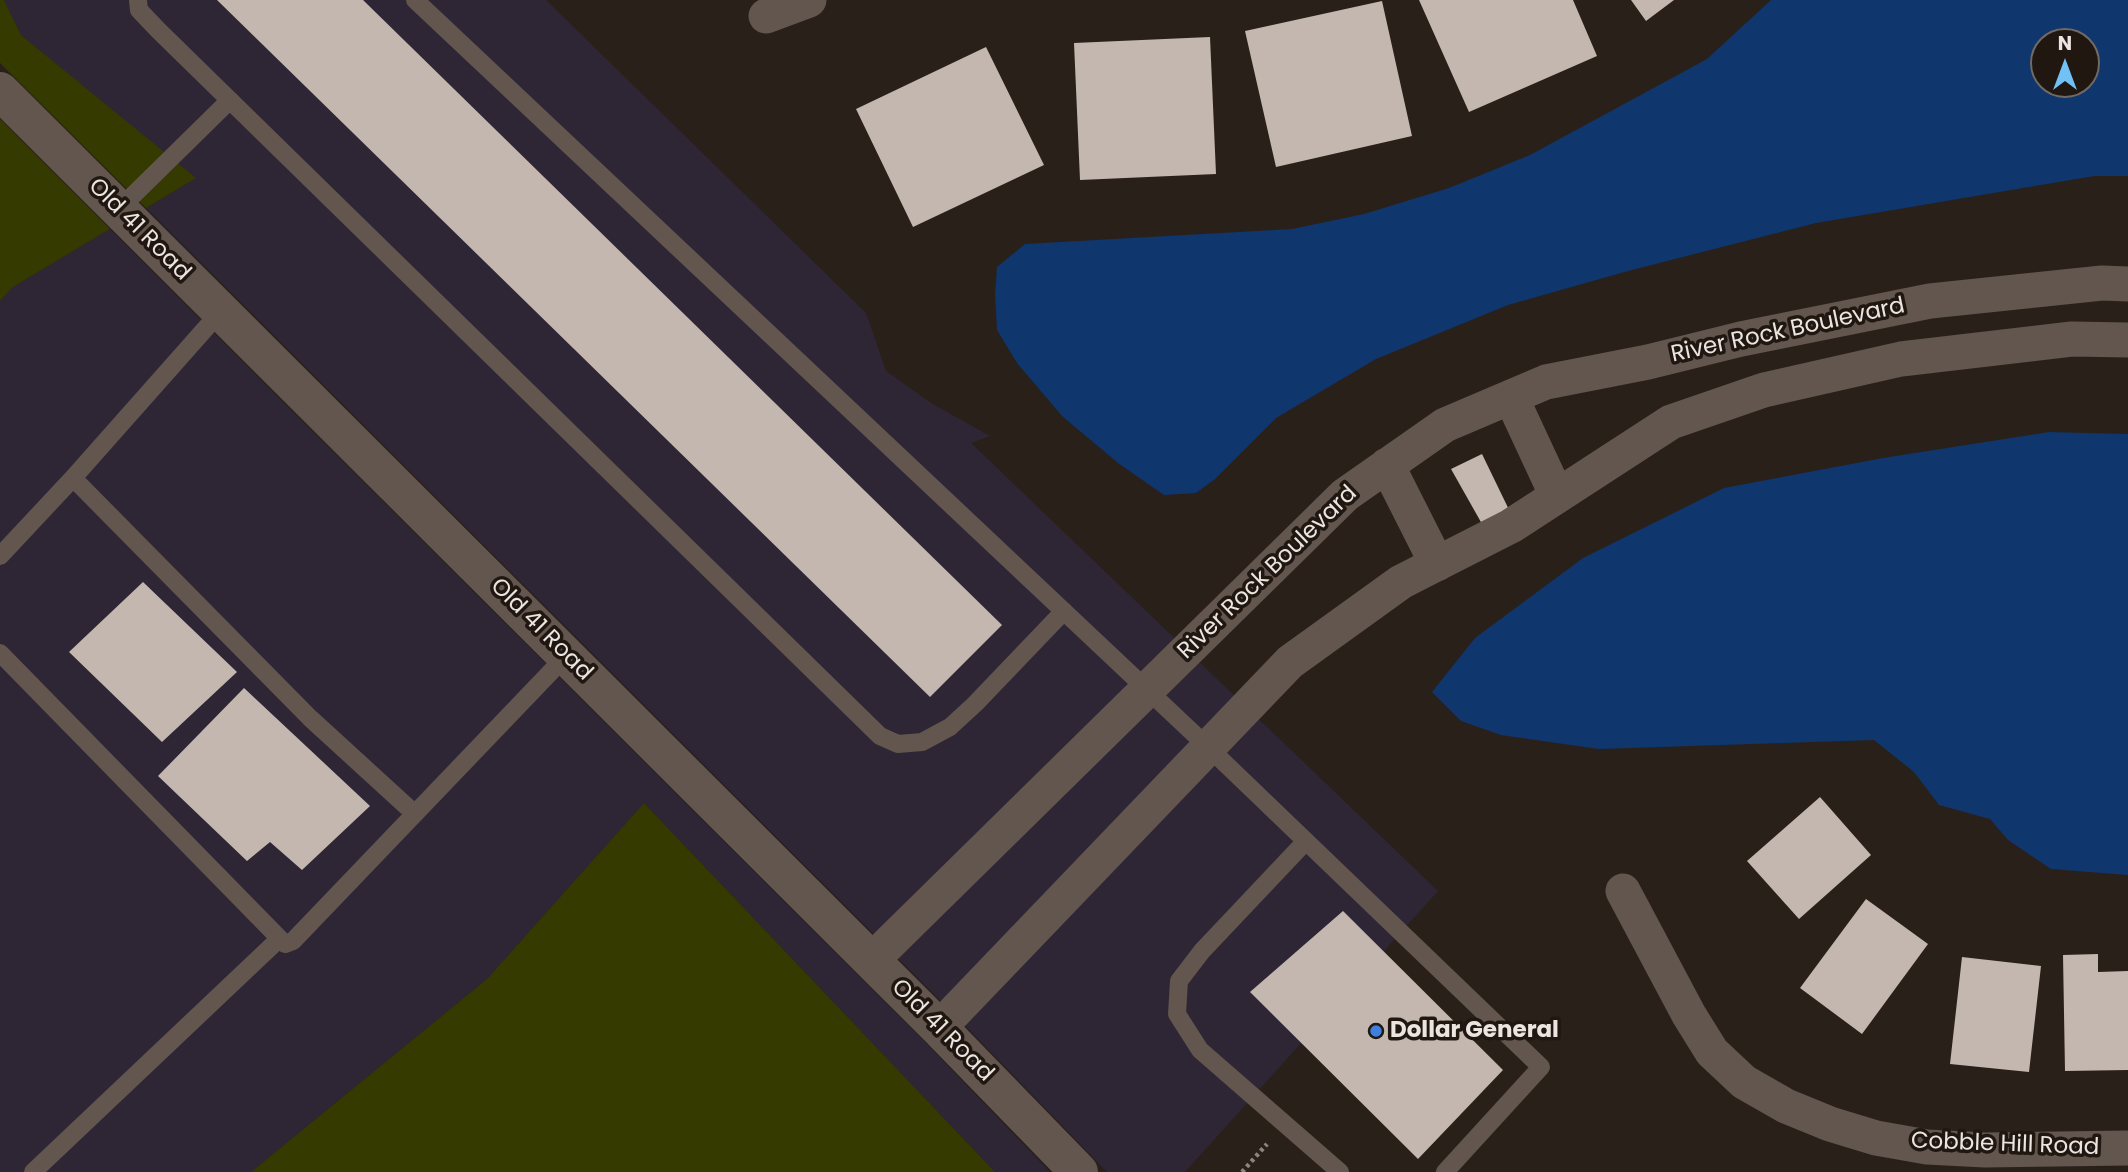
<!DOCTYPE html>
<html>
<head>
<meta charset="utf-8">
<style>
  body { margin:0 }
  #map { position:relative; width:2128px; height:1172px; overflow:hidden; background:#2a201a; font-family:Poppins,sans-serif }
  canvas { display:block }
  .north { position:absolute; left:2030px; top:28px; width:70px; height:70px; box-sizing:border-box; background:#201711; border:2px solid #716964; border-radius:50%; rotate:0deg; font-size:19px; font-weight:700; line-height:28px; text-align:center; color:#ebe4e0 }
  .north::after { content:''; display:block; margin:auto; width:24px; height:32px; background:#72c1f5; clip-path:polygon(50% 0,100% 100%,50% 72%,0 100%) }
</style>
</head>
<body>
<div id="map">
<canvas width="2128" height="1172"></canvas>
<div class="north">N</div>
</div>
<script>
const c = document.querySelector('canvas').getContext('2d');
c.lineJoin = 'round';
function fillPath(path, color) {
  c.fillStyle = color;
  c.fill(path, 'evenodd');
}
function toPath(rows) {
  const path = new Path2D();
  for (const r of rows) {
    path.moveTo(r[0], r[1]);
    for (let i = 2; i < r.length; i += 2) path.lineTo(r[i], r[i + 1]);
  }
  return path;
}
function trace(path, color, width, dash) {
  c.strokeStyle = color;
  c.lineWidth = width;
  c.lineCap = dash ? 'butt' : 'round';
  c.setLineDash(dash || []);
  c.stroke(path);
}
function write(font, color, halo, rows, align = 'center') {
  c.font = font + ' Poppins,sans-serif';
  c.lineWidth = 7;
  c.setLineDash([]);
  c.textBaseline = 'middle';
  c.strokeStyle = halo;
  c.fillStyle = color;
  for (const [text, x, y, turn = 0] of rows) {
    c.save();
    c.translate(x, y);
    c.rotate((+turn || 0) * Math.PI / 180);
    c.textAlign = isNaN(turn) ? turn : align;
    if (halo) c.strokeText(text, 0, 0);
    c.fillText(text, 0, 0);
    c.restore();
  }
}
const commercial = toPath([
  [4,0,546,0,866,313,886,371,931,403,990,436,971,443,1438,891,1185,1172,1107,1172,952,1012,146,208,195,178,21,35],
  [110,229,926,1043,1050,1172,995,1172,644,803,487,979,251,1172,0,1172,0,301,13,287]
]);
const green = toPath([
  [0,0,4,0,21,35,196,178,146,208,0,63],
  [0,119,110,229,13,287,0,301],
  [644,803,995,1172,251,1172,487,979]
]);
const water = toPath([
  [1771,0,2128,0,2128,176,2094,176,1816,223,1628,271,1508,305,1376,359,1276,418,1215,479,1196,493,1164,495,1118,463,1062,416,1017,363,997,330,995,294,997,267,1025,244,1292,229,1364,214,1449,188,1530,155,1707,59],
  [2086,42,2086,84,2044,84,2044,42],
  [2049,432,2128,434,2128,875,2051,869,2008,840,1990,819,1939,805,1914,772,1874,740,1599,749,1501,735,1461,721,1432,692,1475,638,1583,558,1724,488,1883,458]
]);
const building = toPath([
  [217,0,363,0,1002,625,930,697],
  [1419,0,1573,0,1597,56,1469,112],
  [1631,0,1674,0,1646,21],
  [1382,1,1412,136,1276,167,1245,31],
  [1210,37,1216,174,1080,180,1074,43],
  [986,47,1044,165,913,227,856,109],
  [1482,454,1513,518,1486,531,1451,469],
  [143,582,237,672,162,742,69,652],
  [244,688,370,806,302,870,270,842,247,861,158,776],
  [1820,797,1871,855,1799,919,1747,861],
  [1866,899,1928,944,1862,1034,1800,988],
  [1343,911,1503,1070,1418,1159,1250,992],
  [2098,954,2098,972,2128,971,2128,1070,2065,1071,2063,955],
  [1962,957,2041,966,2029,1072,1950,1064]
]);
const path = toPath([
  [1242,1172,1267,1144]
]);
const service = toPath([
  [138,0,139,10,158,30,880,736,898,744,922,742,950,727,975,704,1064,611],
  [415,0,1209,748,1541,1067,1445,1172],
  [119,209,230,100],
  [73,478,310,718,415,814],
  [0,556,73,478,221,311],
  [0,653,285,944,293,941,566,656],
  [1306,841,1202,951,1179,981,1177,1014,1200,1050,1340,1172],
  [33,1172,278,940]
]);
const minor = toPath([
  [766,16,809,0],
  [1511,397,1557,496],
  [1387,465,1437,564],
  [1623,891,1689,1015,1712,1052,1744,1082,1786,1106,1830,1124,1876,1138,1927,1147,1985,1150,2128,1148],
  [872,960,1345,495,1445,425,1546,382,1648,362,1741,339,1930,301,2102,283,2128,284],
  [939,1028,1290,662,1401,582,1511,526,1671,422,1764,390,1901,359,2072,339,2128,340]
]);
const tertiary = toPath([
  [0,91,939,1028,1079,1172]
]);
const markers = [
  [1376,1031,7,"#3f7fe0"]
];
const streetNames = [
  ["Old 41 Road",139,230,45],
  ["River Rock Boulevard",1788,331,-12],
  ["River Rock Boulevard",1268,573,-44],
  ["Old 41 Road",541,630,45],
  ["Old 41 Road",942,1031,45],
  ["Cobble Hill Road",2005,1145,2]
];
const poiNames = [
  ["Dollar General",1390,1031]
];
fillPath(commercial, '#2e2635');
fillPath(green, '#353a00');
fillPath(water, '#0f366d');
fillPath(building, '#c4b7af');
trace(path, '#8c847f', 4.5, [3.5, 3.5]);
trace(service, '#62564f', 18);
trace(minor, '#62564f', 35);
trace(tertiary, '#62564f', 38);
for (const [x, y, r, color] of markers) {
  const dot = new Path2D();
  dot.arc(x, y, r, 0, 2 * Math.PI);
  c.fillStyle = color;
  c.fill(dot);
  trace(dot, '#201711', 2.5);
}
write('23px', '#ebe4e0', '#201711', streetNames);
write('bold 23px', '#ebe4e0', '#201711', poiNames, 'left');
</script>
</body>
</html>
